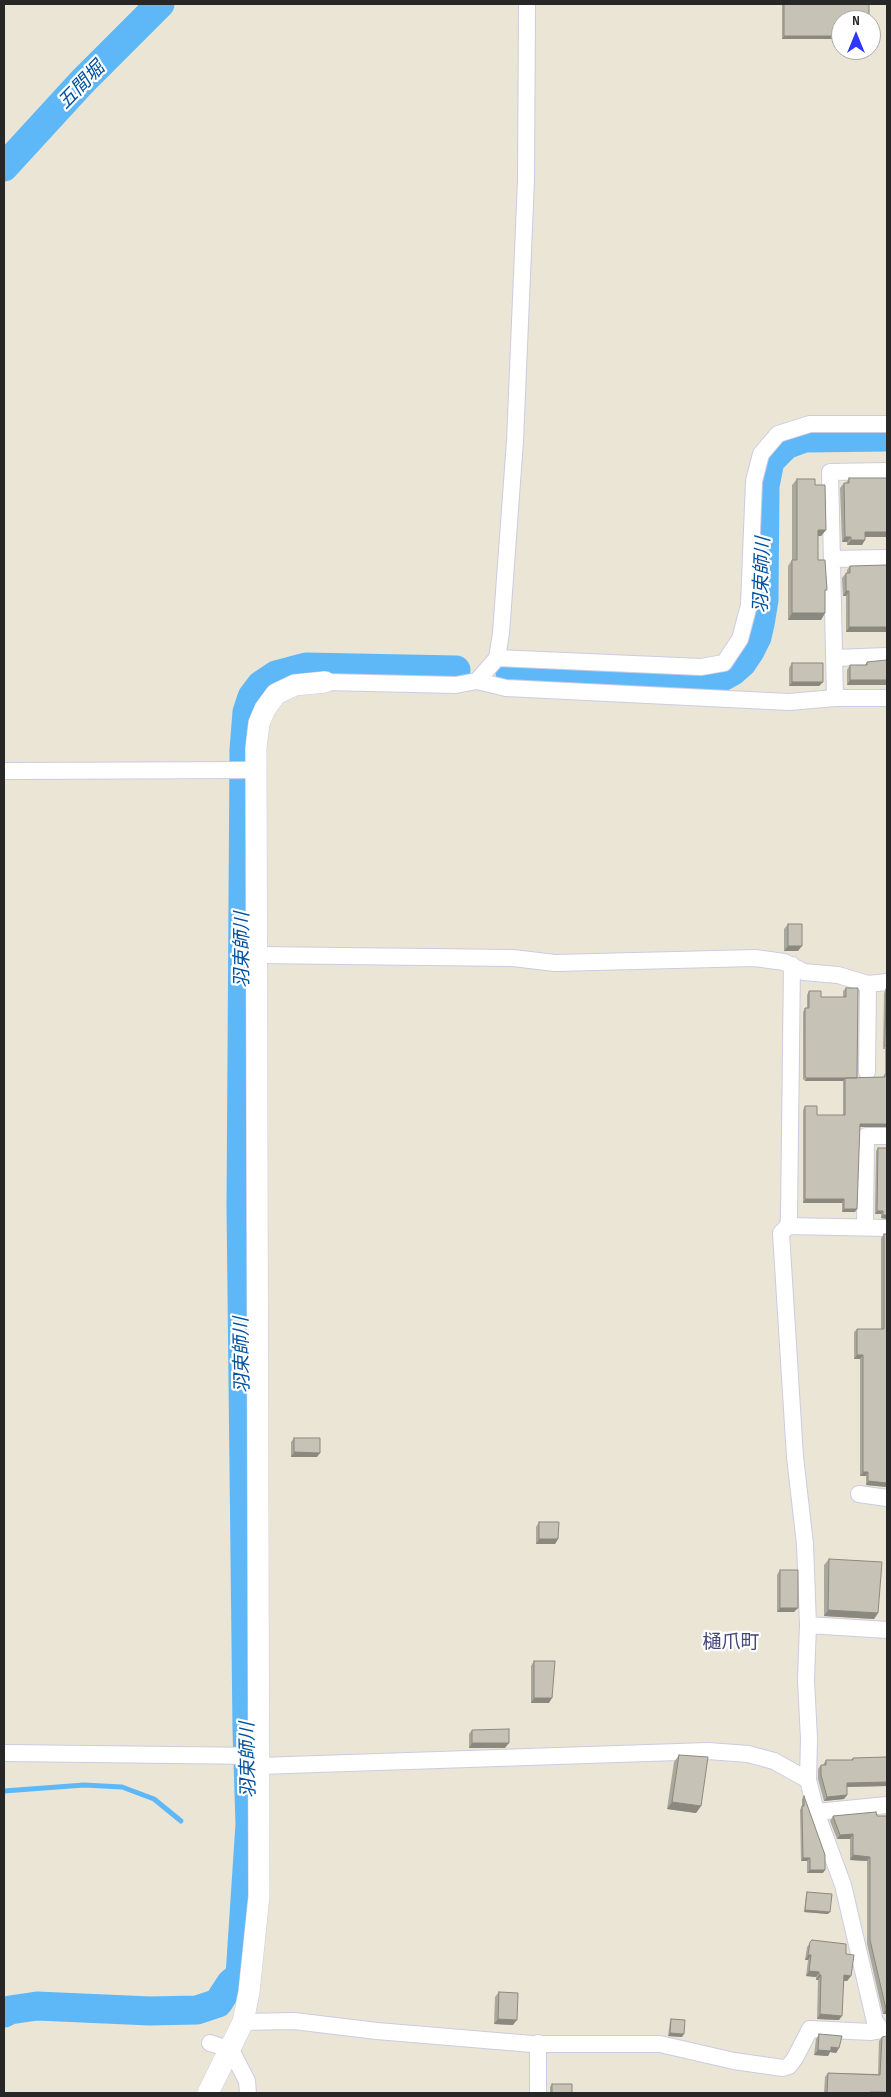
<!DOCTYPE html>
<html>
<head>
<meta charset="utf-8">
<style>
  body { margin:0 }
  #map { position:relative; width:891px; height:2097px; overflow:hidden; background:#ebe5d6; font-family:"Sofia Sans Condensed",sans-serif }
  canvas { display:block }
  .frame { position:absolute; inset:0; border:5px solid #272727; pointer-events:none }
  .north { position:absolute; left:831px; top:10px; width:50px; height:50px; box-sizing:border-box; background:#fff; border:1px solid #a9a9a9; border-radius:50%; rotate:0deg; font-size:14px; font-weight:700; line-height:20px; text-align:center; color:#272727 }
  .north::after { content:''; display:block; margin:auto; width:18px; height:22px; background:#2f36ff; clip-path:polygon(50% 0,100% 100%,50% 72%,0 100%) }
</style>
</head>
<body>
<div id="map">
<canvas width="891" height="2097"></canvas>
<div class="frame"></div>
<div class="north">N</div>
</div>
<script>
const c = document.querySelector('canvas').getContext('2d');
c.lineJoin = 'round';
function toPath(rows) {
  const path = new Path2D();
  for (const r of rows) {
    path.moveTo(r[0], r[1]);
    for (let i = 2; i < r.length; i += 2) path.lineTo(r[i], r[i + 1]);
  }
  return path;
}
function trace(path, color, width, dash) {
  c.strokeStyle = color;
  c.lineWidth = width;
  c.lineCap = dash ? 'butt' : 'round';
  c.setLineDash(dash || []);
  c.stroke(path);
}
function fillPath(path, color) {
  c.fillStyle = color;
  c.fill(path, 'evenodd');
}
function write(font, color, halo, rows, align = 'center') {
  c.font = font + ' "Sofia Sans Condensed","Noto Sans JP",sans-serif';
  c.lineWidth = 4.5;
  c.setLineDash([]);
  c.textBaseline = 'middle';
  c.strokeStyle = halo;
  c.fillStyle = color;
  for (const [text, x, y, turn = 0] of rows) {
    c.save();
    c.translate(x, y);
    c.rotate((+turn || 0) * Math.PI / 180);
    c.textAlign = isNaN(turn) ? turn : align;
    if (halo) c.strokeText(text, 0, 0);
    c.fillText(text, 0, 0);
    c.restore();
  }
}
const stream = toPath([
  [4,1791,84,1785,122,1787,154,1799,181,1821]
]);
const river = toPath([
  [4,167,82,82,160,4],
  [510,673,706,679,724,676,733,671,742,663,750,651,757,637,760,624,764,600,765,486,770,461,786,445,805,438,887,437],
  [4,2013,10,2010,37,2006,150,2011,197,2010,218,2003,231,1983,240,1976,250,1824,247,1730,241,1206,244,750,247,712,252,697,261,685,276,675,306,667,456,670]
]);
const minor = toPath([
  [832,559,887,558],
  [497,658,701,667,724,663,740,639,749,605,754,481,761,454,778,434,810,424,887,424],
  [835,658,887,656],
  [477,681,506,688,789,702,835,698,887,698],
  [325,682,456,685,477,681,497,658,501,633,515,441,526,180,527,4],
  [835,698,830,472,887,471],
  [4,771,256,770],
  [257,955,513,958,555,963,755,958,784,962,804,972,838,975,868,984,887,982],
  [792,965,789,1216,788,1226,781,1233,795,1457,805,1544,808,1625,806,1680,809,1739,808,1780,816,1812,843,1885,875,2022,882,2030,887,2031],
  [867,1072,868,984],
  [788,1226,887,1228],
  [865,1227,866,1136,887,1136],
  [859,1494,887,1498],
  [808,1625,887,1630],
  [4,1753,259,1756],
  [259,1766,708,1751,748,1754,774,1761,808,1780],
  [816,1812,887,1805],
  [243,2022,294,2021,377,2031,532,2044,660,2044,734,2061,783,2068,789,2066,795,2058,810,2029,871,2032,882,2030],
  [210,2043,231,2050,247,2081,248,2093],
  [538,2093,538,2043]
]);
const tertiary = toPath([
  [208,2093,243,2022,249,1992,259,1896,256,748,259,723,265,709,276,694,295,685,325,682]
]);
const wall = toPath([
  [782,4,869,4,841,20,841,39,782,39],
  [849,478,865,537,862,545,847,545,847,542,842,542,840,488,844,483,846,483],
  [797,479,815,485,826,530,821,536,818,536,818,560,825,592,825,613,821,620,788,620,788,566,792,560,792,485],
  [850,566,887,632,846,632,846,596,843,596,842,578,846,573,847,573,847,570],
  [867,662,887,685,847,685,847,670,850,665,865,665],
  [792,663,823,682,819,686,789,686,789,668],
  [788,924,798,951,784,951,784,929],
  [846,988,857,1078,883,1077,885,1074,885,1049,883,1049,884,993,886,989,887,1127,859,1127,855,1212,842,1212,842,1203,803,1203,803,1110,805,1106,817,1115,843,1115,843,1081,805,1081,803,1079,803,1012,805,1008,807,1008,807,995,809,991,821,997,843,997,843,991],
  [878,1148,887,1148,887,1219,881,1218,881,1214,875,1214,876,1151],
  [884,1234,887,1234,887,1487,866,1485,866,1476,860,1476,860,1359,854,1359,854,1332,857,1329,881,1329,881,1238],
  [294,1438,317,1457,291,1457,291,1442],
  [539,1522,558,1539,555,1544,536,1544,536,1527],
  [829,1559,878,1613,874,1619,824,1616,824,1565],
  [780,1570,794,1612,777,1612,777,1575],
  [534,1661,549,1703,531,1703,531,1666],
  [472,1730,505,1748,469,1748,469,1734],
  [679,1755,701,1806,696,1813,667,1809,674,1762],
  [853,1758,887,1786,847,1787,847,1795,844,1799,824,1801,818,1779,818,1769,821,1765,823,1765,826,1760,851,1760],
  [804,1796,823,1873,807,1873,807,1861,801,1861,800,1810,802,1806,802,1799],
  [833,1816,887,1816,887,2021,887,2014,883,2014,867,1944,867,1861,850,1860,850,1839,837,1839,830,1821],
  [807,1892,828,1914,804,1912,806,1895],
  [812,1940,846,1954,851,1976,847,1981,844,1981,839,2020,817,2019,818,1980,816,1980,816,1977,806,1976,808,1960,805,1960,807,1947],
  [499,1992,513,2025,494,2024,495,1997],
  [671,2019,682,2037,668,2036,670,2021],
  [819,2034,839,2048,836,2053,830,2052,828,2056,814,2055,816,2039],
  [882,2037,887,2093,824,2093,825,2077,828,2073,878,2074,879,2041],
  [552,2084,572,2093,550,2093,550,2087]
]);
const shadedWall = toPath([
  [784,36,841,36,841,39,782,39],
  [818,530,826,530,821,536,814,536],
  [865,532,887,532,887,537,862,537],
  [845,537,851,537,847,542,842,542],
  [851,540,865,540,862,545,847,545],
  [846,591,849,591,846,596,843,596],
  [792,613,825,613,821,620,788,620],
  [849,627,887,627,887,632,846,632],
  [850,680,887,680,887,685,847,685],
  [792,682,823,682,819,686,789,686],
  [788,946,802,946,798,951,784,951],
  [807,1078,857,1078,845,1078,843,1081,805,1081],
  [860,1124,887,1124,887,1127,857,1127],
  [805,1199,844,1199,842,1203,803,1203],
  [844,1209,857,1209,855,1212,842,1212],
  [877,1211,883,1211,881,1214,875,1214],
  [883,1215,887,1215,887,1219,881,1218],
  [857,1355,863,1355,860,1359,854,1359],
  [294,1452,320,1453,317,1457,291,1457],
  [863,1472,868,1472,866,1476,860,1476],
  [868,1481,887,1483,887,1487,866,1485],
  [539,1539,558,1539,555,1544,536,1544],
  [780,1608,798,1608,794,1612,777,1612],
  [828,1610,878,1613,874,1619,824,1616],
  [534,1698,552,1698,549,1703,531,1703],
  [472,1743,509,1743,505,1748,469,1748],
  [887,1782,887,1786,844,1787,847,1783],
  [847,1795,844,1799,824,1801,827,1797],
  [672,1802,701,1806,696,1813,667,1809],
  [853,1834,850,1839,837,1839,840,1835],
  [853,1855,870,1857,867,1861,850,1860],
  [803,1858,810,1858,807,1861,801,1861],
  [810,1870,825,1870,823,1873,807,1873],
  [805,1910,830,1912,828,1914,804,1912],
  [808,1955,811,1955,808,1960,805,1960],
  [809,1971,819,1972,816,1977,806,1976],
  [819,1975,821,1975,818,1980,816,1980],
  [844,1975,851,1976,847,1981,841,1980],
  [886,2009,887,2009,887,2014,883,2014],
  [820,2014,842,2016,839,2020,817,2019],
  [498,2019,517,2020,513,2025,494,2024],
  [670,2033,684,2034,682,2037,668,2036],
  [831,2047,839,2048,836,2053,830,2052,828,2056,814,2055,818,2050],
  [870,2092,887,2092,887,2093,868,2093]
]);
const building = toPath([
  [784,4,869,4,869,20,841,20,841,36,784,36,784,4],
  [849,478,887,478,887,532,865,532,865,540,851,540,851,537,845,537,844,483,849,483,849,478],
  [797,479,815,479,815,485,825,485,826,530,818,530,818,560,825,560,827,590,825,590,825,613,792,613,792,560,797,560,797,479],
  [887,565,887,627,849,627,849,591,846,591,846,573,850,573,850,566,887,565],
  [887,660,887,680,850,680,850,665,867,665,867,662,887,660],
  [792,663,823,663,823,682,792,682,792,663],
  [788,924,802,924,802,946,788,946,788,924],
  [846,988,858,988,857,1078,807,1078,805,1076,805,1008,809,1008,809,991,821,991,821,997,846,997,846,988],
  [886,989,887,989,887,1124,860,1124,857,1209,844,1209,844,1199,805,1199,805,1106,817,1106,817,1115,845,1115,845,1078,885,1077,885,1074,887,1074,887,1046,885,1046,886,989],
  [878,1148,887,1148,887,1215,883,1215,883,1211,877,1211,878,1148],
  [884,1234,887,1234,887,1483,868,1481,868,1472,863,1472,863,1355,857,1355,857,1329,884,1329,884,1234],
  [294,1438,320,1438,320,1453,294,1452,294,1438],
  [539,1522,559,1522,558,1539,539,1539,539,1522],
  [829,1559,882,1562,878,1613,828,1610,829,1559],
  [780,1570,798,1570,798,1608,780,1608,780,1570],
  [534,1661,555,1661,552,1698,534,1698,534,1661],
  [509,1729,509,1743,472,1743,472,1730,509,1729],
  [679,1755,708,1757,701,1806,672,1802,679,1755],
  [887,1757,887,1782,847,1783,847,1795,827,1797,821,1775,821,1765,826,1765,826,1760,853,1760,853,1758,887,1757],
  [804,1796,825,1855,825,1870,810,1870,810,1858,803,1858,802,1806,804,1806,804,1796],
  [876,1812,877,1816,887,1816,887,2009,886,2009,870,1940,870,1857,853,1855,853,1834,840,1835,833,1816,876,1812],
  [807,1892,832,1894,830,1912,805,1910,807,1892],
  [812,1940,846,1944,846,1954,854,1955,851,1976,844,1975,842,2016,820,2014,821,1975,819,1975,819,1972,809,1971,811,1955,808,1955,810,1942,812,1940],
  [499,1992,518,1993,517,2020,498,2019,499,1992],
  [671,2019,685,2020,684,2034,670,2033,671,2019],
  [819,2034,842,2036,839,2048,831,2047,831,2051,818,2050,819,2034],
  [887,2036,887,2092,870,2092,870,2093,827,2093,828,2073,880,2075,882,2037,887,2036],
  [552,2084,572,2084,572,2093,552,2093,552,2084]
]);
const waterNames = [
  ["五間堀",82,86,-46],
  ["羽束師川",763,575,-88],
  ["羽束師川",243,950,-90],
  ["羽束師川",243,1355,-91],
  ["羽束師川",249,1760,-91]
];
const neighbourhoodNames = [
  ["樋爪町",731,1643]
];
trace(stream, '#5eb8f8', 5);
trace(river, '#5eb8f8', 29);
trace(minor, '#cbcce2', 18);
trace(tertiary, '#cbcce2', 22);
trace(minor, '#fff', 16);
trace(tertiary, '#fff', 21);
fillPath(wall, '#aaa79d');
fillPath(shadedWall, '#8b887f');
fillPath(building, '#c6c2b6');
trace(building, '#8b887f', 1);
write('italic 19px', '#02519f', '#fff', waterNames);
write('19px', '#44467a', '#fff', neighbourhoodNames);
</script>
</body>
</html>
